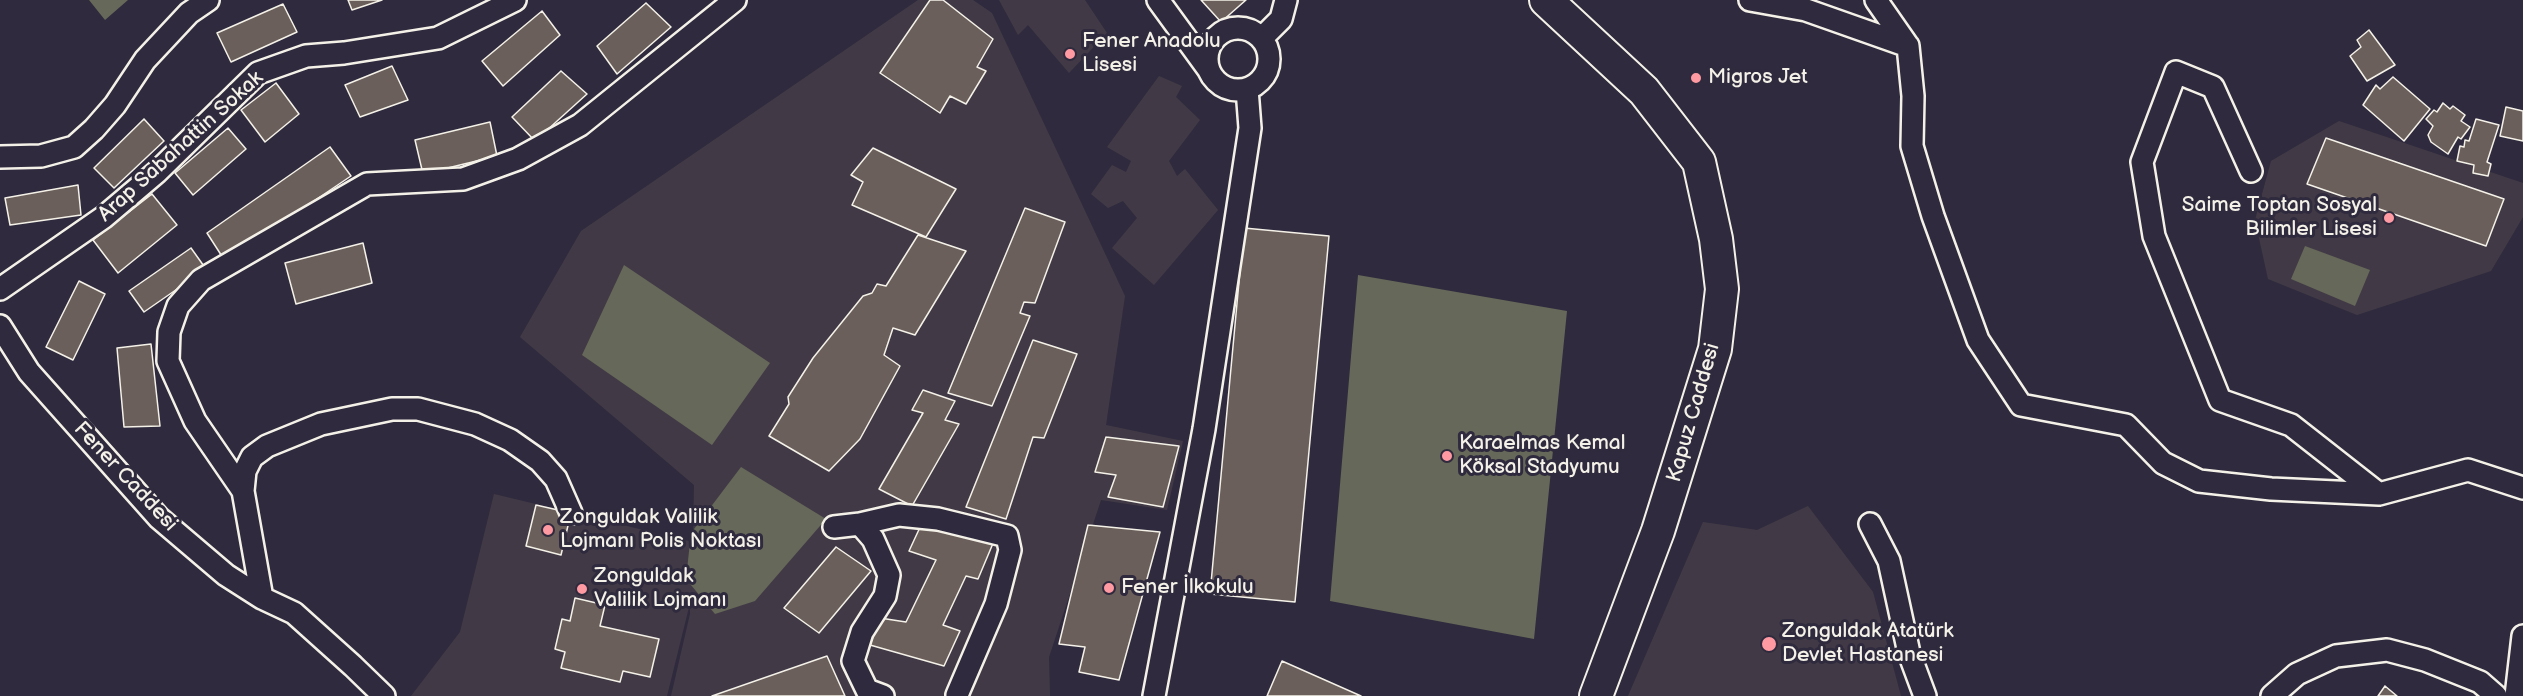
<!DOCTYPE html>
<html>
<head>
<meta charset="utf-8">
<style>
  body { margin:0 }
  canvas { display:block; background:#2f2a3d }
</style>
</head>
<body>
<canvas width="2523" height="696"></canvas>
<script>
const c = document.querySelector('canvas').getContext('2d');
c.lineJoin = 'round';
function fillPath(path, color) {
  c.fillStyle = color;
  c.fill(path, 'evenodd');
}
function toPath(rows) {
  const path = new Path2D();
  for (const r of rows) {
    if (r.length === 3) {
      path.moveTo(r[0] + r[2], r[1]);
      path.arc(r[0], r[1], r[2], 0, 2 * Math.PI);
      continue;
    }
    path.moveTo(r[0], r[1]);
    for (let i = 2; i < r.length; i += 2) path.lineTo(r[i], r[i + 1]);
  }
  return path;
}
function trace(path, color, width, dash) {
  c.strokeStyle = color;
  c.lineWidth = width;
  c.lineCap = dash ? 'butt' : 'round';
  c.setLineDash(dash || []);
  c.stroke(path);
}
function write(font, color, halo, rows, align = 'center') {
  c.font = font + ' "Balsamiq Sans",sans-serif';
  c.lineWidth = 6;
  c.setLineDash([]);
  c.textBaseline = 'middle';
  c.strokeStyle = halo;
  c.fillStyle = color;
  for (const [text, x, y, turn = 0] of rows) {
    c.save();
    c.translate(x, y);
    c.rotate((+turn || 0) * Math.PI / 180);
    c.textAlign = isNaN(turn) ? turn : align;
    if (halo) c.strokeText(text, 0, 0);
    c.fillText(text, 0, 0);
    c.restore();
  }
}
const built = toPath([
  [918,0,973,0,992,13,1125,296,1106,425,1183,441,1167,510,1101,500,1049,657,1050,696,671,696,690,614,690,603,667,696,411,696,460,632,494,494,693,542,694,485,520,337,581,231],
  [999,0,1085,0,1107,33,1069,73,1028,25,1018,35],
  [1159,76,1182,86,1176,97,1200,120,1169,161,1177,176,1185,169,1218,210,1154,285,1112,248,1137,218,1123,201,1108,208,1091,194,1112,165,1126,172,1131,161,1107,147],
  [2339,121,2523,183,2523,217,2491,271,2357,315,2268,279,2255,220,2271,161],
  [1808,506,1873,592,1901,696,1628,696,1703,522,1757,530]
]);
const green = toPath([
  [89,0,128,0,105,20],
  [2305,246,2370,270,2355,306,2291,279],
  [624,265,770,363,712,445,582,355],
  [1358,275,1567,311,1534,639,1330,601],
  [741,467,826,519,755,601,715,614,686,579,691,533]
]);
const building = toPath([
  [348,0,382,0,352,10,348,0],
  [930,0,943,0,993,39,977,67,986,71,966,104,950,96,940,113,880,73,930,0],
  [1201,0,1246,0,1221,22,1201,0],
  [646,3,671,27,617,74,597,46,646,3],
  [283,4,297,32,231,62,217,33,283,4],
  [542,11,560,35,503,86,482,61,542,11],
  [2369,30,2395,65,2367,81,2350,56,2361,47,2357,40,2369,30],
  [392,66,408,100,360,117,345,85,392,66],
  [561,71,587,94,535,141,512,117,561,71],
  [2393,77,2430,109,2404,141,2363,105,2376,85,2380,89,2393,77],
  [276,83,299,114,265,142,241,110,276,83],
  [2443,103,2450,109,2453,106,2465,115,2461,121,2470,127,2461,139,2458,137,2448,154,2431,142,2428,135,2433,126,2426,119,2434,110,2437,112,2443,103],
  [2506,107,2523,111,2523,141,2500,136,2506,107],
  [144,119,164,141,114,188,94,168,144,119],
  [2476,119,2499,125,2487,162,2491,164,2488,176,2473,173,2474,165,2457,161,2460,146,2464,147,2465,140,2469,141,2476,119],
  [490,122,497,156,423,174,415,140,490,122],
  [228,128,246,149,193,195,175,173,228,128],
  [2326,138,2504,199,2486,246,2307,184,2326,138],
  [330,147,351,176,225,261,207,233,330,147],
  [873,148,956,189,926,237,852,205,863,182,851,175,873,148],
  [78,185,81,215,10,225,5,198,78,185],
  [152,194,177,225,118,273,93,240,152,194],
  [1025,208,1065,222,1035,303,1024,302,1020,313,1030,316,992,406,948,393,1025,208],
  [1244,228,1329,236,1295,602,1210,594,1244,228],
  [918,235,966,251,915,335,893,328,884,355,900,366,860,439,829,471,769,436,789,404,788,397,813,358,863,296,872,293,877,284,886,286,918,235],
  [363,243,372,283,296,304,285,263,363,243],
  [191,248,206,269,144,312,129,291,191,248],
  [79,281,105,294,73,360,46,347,79,281],
  [1033,340,1077,354,1044,438,1033,437,1006,519,966,507,1033,340],
  [151,344,160,426,124,427,117,348,151,344],
  [923,390,955,401,945,420,959,424,912,506,879,489,923,413,912,410,923,390],
  [1106,437,1179,446,1163,507,1108,497,1116,475,1095,472,1106,437],
  [536,505,571,513,561,555,526,546,536,505],
  [922,523,994,541,978,579,966,576,943,625,960,631,944,666,870,645,880,618,906,622,936,560,909,551,922,523],
  [1088,525,1160,532,1119,680,1079,672,1085,647,1059,644,1088,525],
  [836,547,871,571,819,633,784,608,836,547],
  [575,598,605,605,600,626,659,639,650,677,623,671,620,682,561,668,565,652,555,649,562,619,570,621,575,598],
  [827,656,845,696,712,696,827,656],
  [1282,661,1361,696,1267,696,1282,661],
  [2385,686,2397,696,2378,696,2385,686]
]);
const street = toPath([
  [1158,0,1209,70],
  [1750,0,1806,10,1908,46,1913,96,1912,146,1933,216,1978,340,2021,405,2126,425,2163,463,2199,481,2271,489,2379,494,2468,470,2523,488],
  [1876,0,1908,46],
  [1238,59,31],
  [1262,38,1281,19,1286,0],
  [0,157,41,156,74,147,94,129,115,105,145,60,189,13,208,0],
  [2251,171,2213,87,2176,72,2142,162,2154,236,2220,400,2291,425,2379,494],
  [0,289,104,217,157,172,258,73,306,56,344,53,438,38,515,0],
  [0,326,29,372,159,518,226,575,262,598,294,613,353,666,384,696],
  [243,491,195,421,168,361,169,332,178,306,201,280,367,184,463,179,518,159,580,125,735,0],
  [860,524,899,515,938,519,1007,536,1010,550,996,604,957,695],
  [1870,524,1889,561,1909,653,1925,696],
  [834,527,860,524,873,539,889,575,885,596,862,632,853,661,867,690,883,696],
  [262,598,243,491,245,471,252,457,267,446,321,424,392,409,418,409,475,424,510,440,540,461,556,479,571,513],
  [1154,696,1204,429,1250,128,1247,89],
  [2272,696,2297,674,2336,656,2387,650,2425,660,2480,682,2496,696],
  [2516,696,2523,636]
]);
const secondary = toPath([
  [1546,0,1644,91,1699,162,1716,239,1722,289,1715,349,1658,531,1596,696]
]);
const markers = [
  [1070,54,6,"#ff9aa2"],
  [1696,78,6,"#ff9aa2"],
  [2389,218,6,"#ff9aa2"],
  [1447,456,6,"#ff9aa2"],
  [548,530,6,"#ff9aa2"],
  [1109,588,6,"#ff9aa2"],
  [582,589,6,"#ff9aa2"],
  [1769,644,8,"#ff9aa2"]
];
const poiNames = [
  ["Fener Anadolu",1082,42],
  ["Lisesi",1082,66],
  ["Migros Jet",1708,78],
  ["Saime Toptan Sosyal",2377,206,"right"],
  ["Bilimler Lisesi",2377,230,"right"],
  ["Karaelmas Kemal",1459,444],
  ["Köksal Stadyumu",1459,468],
  ["Zonguldak Valilik",560,518],
  ["Lojmanı Polis Noktası",560,542],
  ["Zonguldak",594,577],
  ["Valilik Lojmanı",594,601],
  ["Fener İlkokulu",1121,588],
  ["Zonguldak Atatürk",1782,632],
  ["Devlet Hastanesi",1782,656]
];
const streetNames = [
  ["Arap Sabahattin Sokak",181,147,-42],
  ["Kapuz Caddesi",1694,413,-74],
  ["Fener Caddesi",125,477,47]
];
fillPath(built, '#413a46');
fillPath(green, '#666859');
fillPath(building, '#6b5f5b');
trace(building, '#f4f1e8', 1.5);
trace(street, '#f4f1e8', 26);
trace(secondary, '#f4f1e8', 36);
trace(street, '#2f2a3d', 21);
trace(secondary, '#2f2a3d', 32);
for (const [x, y, r, color] of markers) {
  const dot = new Path2D();
  dot.arc(x, y, r, 0, 2 * Math.PI);
  c.fillStyle = color;
  c.fill(dot);
  trace(dot, '#2f2a3d', 2);
}
write('21px', '#f4f1e8', '#2f2a3d', poiNames, 'left');
write('21px', '#f4f1e8', '#2f2a3d', streetNames);
</script>
</body>
</html>
